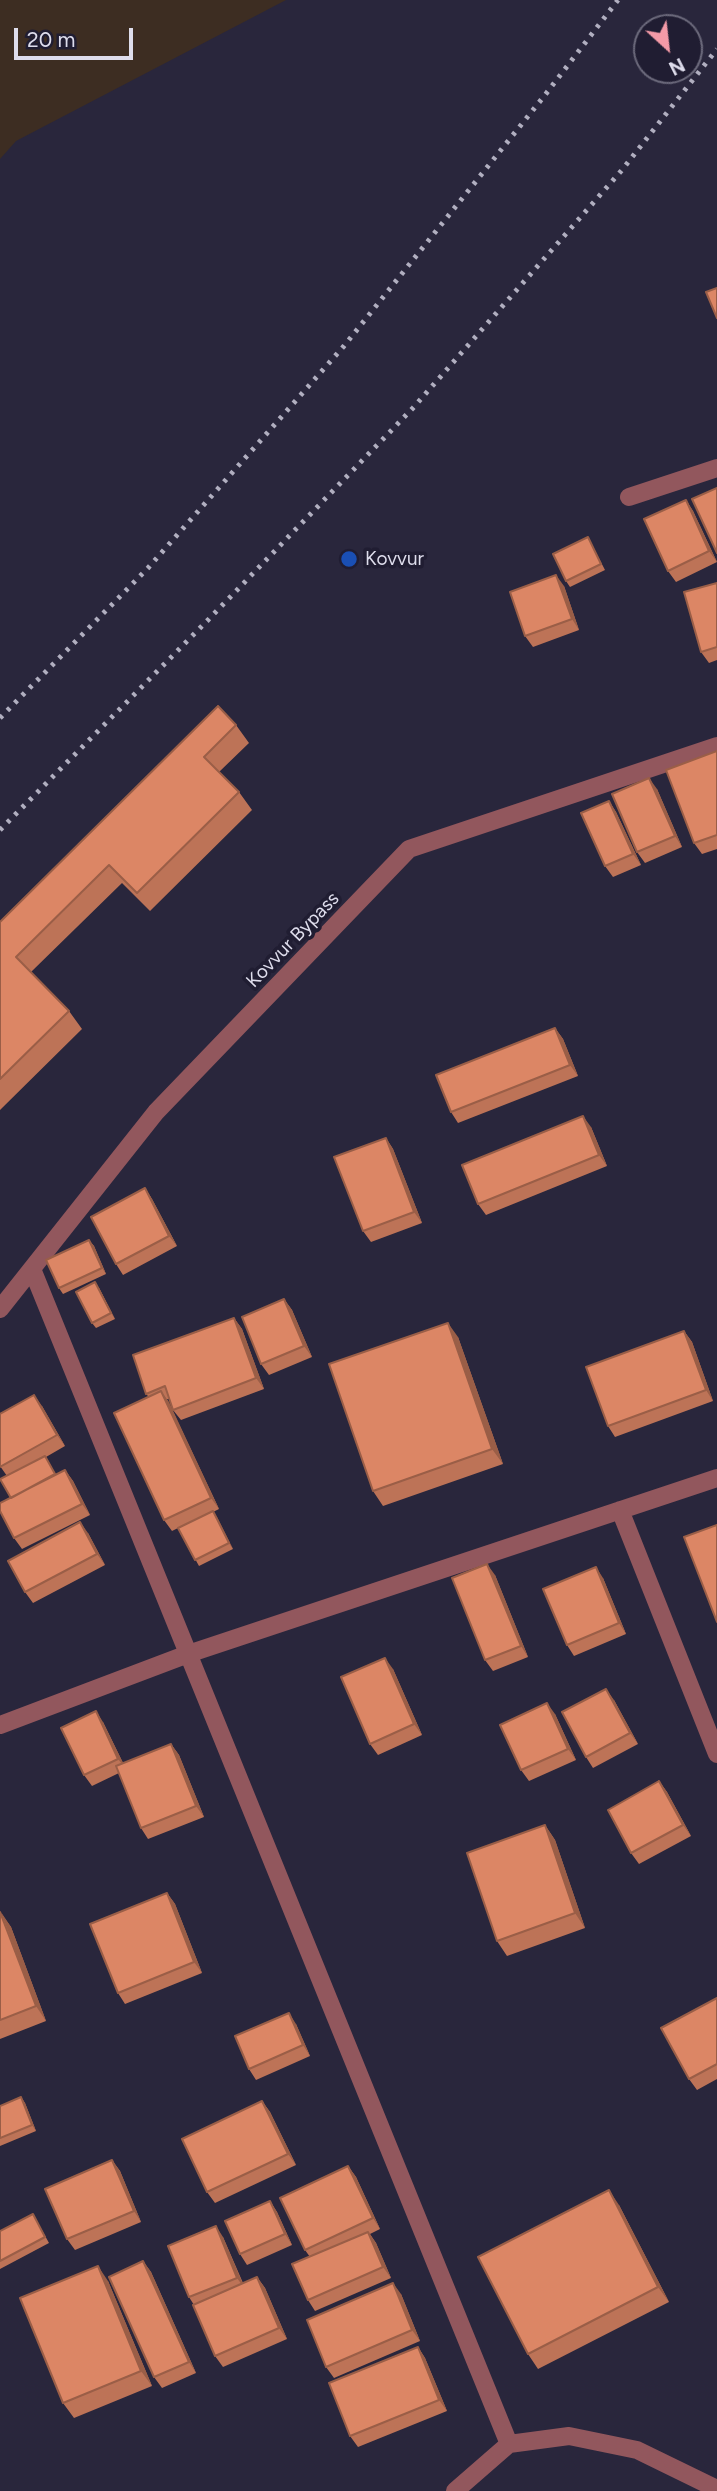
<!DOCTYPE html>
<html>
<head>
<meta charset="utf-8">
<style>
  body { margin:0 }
  #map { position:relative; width:717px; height:2491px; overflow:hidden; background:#29263c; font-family:Figtree,sans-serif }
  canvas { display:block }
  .north { position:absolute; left:633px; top:14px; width:70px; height:70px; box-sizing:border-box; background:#201d32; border:2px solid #6c6a7c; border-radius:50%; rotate:153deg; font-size:19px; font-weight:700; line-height:28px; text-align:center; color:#deddec }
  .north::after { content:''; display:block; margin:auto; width:24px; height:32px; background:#f49aa7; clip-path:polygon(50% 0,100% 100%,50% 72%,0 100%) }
  .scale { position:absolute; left:14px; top:28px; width:119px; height:32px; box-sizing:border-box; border:4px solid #deddec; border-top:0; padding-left:9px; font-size:21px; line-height:24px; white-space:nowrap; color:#deddec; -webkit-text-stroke:5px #201d32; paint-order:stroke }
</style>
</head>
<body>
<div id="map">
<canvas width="717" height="2491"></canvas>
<div class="north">N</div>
<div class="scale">20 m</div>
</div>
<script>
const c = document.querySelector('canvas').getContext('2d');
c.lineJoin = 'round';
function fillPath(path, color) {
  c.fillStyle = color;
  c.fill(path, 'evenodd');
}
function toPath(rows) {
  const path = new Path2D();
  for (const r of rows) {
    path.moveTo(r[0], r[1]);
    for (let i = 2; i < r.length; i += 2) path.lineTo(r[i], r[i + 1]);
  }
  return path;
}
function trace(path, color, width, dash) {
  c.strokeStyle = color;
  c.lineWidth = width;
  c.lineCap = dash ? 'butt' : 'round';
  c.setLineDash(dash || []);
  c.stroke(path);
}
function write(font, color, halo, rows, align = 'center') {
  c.font = font + ' Figtree,sans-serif';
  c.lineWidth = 7;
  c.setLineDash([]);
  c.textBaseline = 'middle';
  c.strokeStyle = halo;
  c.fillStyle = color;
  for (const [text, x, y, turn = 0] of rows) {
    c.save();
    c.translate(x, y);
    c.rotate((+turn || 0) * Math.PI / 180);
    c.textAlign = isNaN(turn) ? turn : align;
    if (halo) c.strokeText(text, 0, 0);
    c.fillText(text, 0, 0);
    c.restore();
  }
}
const industrial = toPath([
  [0,0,286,0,16,141,0,159]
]);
const minor = toPath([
  [629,497,717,468],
  [32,1269,509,2444],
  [0,1309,156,1112,409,849,717,746],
  [620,1510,717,1754],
  [0,1725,188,1654,717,1478],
  [455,2491,509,2444,569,2436,637,2450,717,2489]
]);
const rail = toPath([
  [0,718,148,568,344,346,545,95,618,0],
  [0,830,208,620,413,408,622,170,717,49]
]);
const wall = toPath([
  [686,500,693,511,717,562,676,582,668,571],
  [588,537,605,570,570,587,566,581],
  [717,583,717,660,709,663,701,652],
  [564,586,579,630,533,647,525,636],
  [236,725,249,743,219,772,239,792,252,810,150,911,122,883,31,972,69,1011,82,1029,0,1110,0,922],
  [717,751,717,849,702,854,694,843],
  [657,789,682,847,645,863,637,852],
  [609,801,616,812,641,865,613,877,605,866],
  [555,1028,563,1039,578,1076,458,1123,451,1112],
  [591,1127,607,1166,486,1215,478,1204],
  [386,1138,393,1149,422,1223,371,1242,363,1231],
  [145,1188,152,1199,177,1246,123,1275,116,1264],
  [89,1240,94,1246,106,1274,63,1294,59,1288],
  [99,1288,115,1319,96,1328,92,1323],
  [284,1299,292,1310,312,1357,269,1375,261,1364],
  [234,1318,242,1329,264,1389,181,1420,173,1410,169,1399,167,1399,219,1509,213,1512,233,1549,199,1566,178,1528,172,1531,164,1520,149,1397,146,1394],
  [684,1331,692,1342,713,1401,615,1437,608,1426],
  [458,1337,503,1464,383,1506,373,1491],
  [42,1406,65,1446,46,1457,56,1475,65,1470,73,1481,90,1515,22,1549,14,1538,11,1498,7,1476,0,1466],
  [88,1533,105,1565,33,1603,25,1592],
  [495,1575,528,1657,493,1671,485,1660],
  [603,1578,626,1634,574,1656,567,1645],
  [393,1669,422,1735,378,1755,370,1744],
  [614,1700,638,1744,593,1768,586,1757],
  [555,1714,576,1760,529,1781,521,1770],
  [103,1722,123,1763,171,1744,179,1755,204,1817,148,1839,141,1828,119,1773,92,1786,84,1775],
  [659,1781,667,1792,691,1836,639,1864,631,1853],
  [545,1825,555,1840,585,1928,507,1956,497,1941],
  [167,1893,175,1904,202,1973,125,2004,118,1993],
  [0,1912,11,1927,46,2021,0,2039],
  [717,1998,717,2079,697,2090,689,2079],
  [296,2024,310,2056,256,2080,249,2069],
  [21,2097,25,2103,36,2131,0,2146,0,2106],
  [262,2101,270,2112,296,2165,215,2203,207,2192],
  [112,2160,120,2171,141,2222,75,2250,67,2239],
  [348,2166,356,2177,380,2229,370,2234,376,2243,391,2278,315,2311,308,2300,310,2257,305,2250],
  [270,2201,277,2212,292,2245,247,2265,240,2254],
  [619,2205,669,2302,538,2369,528,2354],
  [33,2214,49,2243,0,2269,0,2231],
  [223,2237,243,2283,257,2277,265,2288,287,2339,223,2367,215,2356,194,2305,189,2297],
  [143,2261,151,2272,196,2373,162,2388,154,2377],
  [108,2281,152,2386,74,2418,63,2403],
  [401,2294,420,2341,334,2378,326,2367],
  [418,2347,425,2358,447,2411,358,2447,350,2436]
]);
const shadedWall = toPath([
  [686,500,693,511,717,562,709,551],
  [556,575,564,586,579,630,572,619],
  [649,778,657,789,682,847,675,836],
  [609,801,616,812,641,865,633,854],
  [555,1028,563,1039,578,1076,570,1065],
  [583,1116,591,1127,607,1166,599,1155],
  [386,1138,393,1149,422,1223,414,1212],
  [145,1188,152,1199,177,1246,169,1236],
  [89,1240,94,1246,106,1274,102,1268],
  [95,1282,99,1288,115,1319,111,1313],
  [284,1299,292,1310,312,1357,304,1346],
  [234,1318,242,1329,264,1389,256,1378],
  [448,1323,458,1337,503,1464,492,1449],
  [684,1331,692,1342,713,1401,706,1390],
  [161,1391,169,1402,219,1509,211,1498],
  [34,1395,42,1406,65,1446,57,1435],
  [65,1470,73,1481,90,1515,82,1504],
  [213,1511,217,1517,233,1549,229,1543],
  [80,1522,88,1533,105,1565,97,1554],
  [487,1564,495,1575,528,1657,521,1646],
  [596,1567,603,1578,626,1634,619,1623],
  [385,1658,393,1669,422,1735,414,1724],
  [606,1689,614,1700,638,1744,630,1733],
  [547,1703,555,1714,576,1760,568,1749],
  [96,1711,103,1722,126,1769,118,1759],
  [171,1744,179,1755,204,1817,196,1806],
  [659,1781,667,1792,691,1836,683,1825],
  [545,1825,555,1840,585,1928,575,1913],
  [167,1893,175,1904,202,1973,194,1962],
  [1,1912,11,1927,46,2021,36,2006],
  [289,2013,296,2024,310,2056,303,2045],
  [21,2097,25,2103,36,2131,32,2125],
  [262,2101,270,2112,296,2165,288,2154],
  [112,2160,120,2171,141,2222,134,2211],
  [348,2166,356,2177,380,2229,373,2218],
  [609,2190,619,2205,669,2302,658,2287],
  [270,2201,277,2212,292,2245,285,2234],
  [216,2226,223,2237,245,2289,237,2278],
  [368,2232,376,2243,391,2278,383,2267],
  [143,2261,151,2272,196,2373,189,2362],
  [98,2266,108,2281,152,2386,141,2371],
  [257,2277,265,2288,287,2339,279,2328],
  [393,2283,401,2294,420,2341,412,2330],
  [418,2347,425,2358,447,2411,439,2400]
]);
const building = toPath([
  [717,288,717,318,706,292,717,288],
  [717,488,717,553,692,499,717,488],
  [686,500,709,551,668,571,644,519,686,500],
  [588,537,601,564,566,581,553,554,588,537],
  [556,575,572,619,525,636,510,592,556,575],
  [717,583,717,647,701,652,684,592,717,583],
  [218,706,236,725,204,757,239,792,137,893,109,865,16,957,69,1011,0,1079,0,922,218,706],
  [717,751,717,835,694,843,666,770,717,751],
  [649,778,675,836,637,852,612,794,649,778],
  [609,801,633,854,605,866,581,813,609,801],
  [555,1028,570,1065,451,1112,436,1075,555,1028],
  [583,1116,599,1155,478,1204,462,1165,583,1116],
  [386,1138,414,1212,363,1231,334,1157,386,1138],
  [145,1188,169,1236,116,1264,91,1217,145,1188],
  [89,1240,102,1268,59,1288,46,1260,89,1240],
  [95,1282,111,1313,92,1323,76,1292,95,1282],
  [284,1299,304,1346,261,1364,242,1317,284,1299],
  [234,1318,256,1378,173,1410,165,1386,146,1394,133,1355,234,1318],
  [448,1323,492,1449,373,1491,329,1364,448,1323],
  [684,1331,706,1390,608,1426,586,1367,684,1331],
  [161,1391,211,1498,164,1520,114,1413,161,1391],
  [34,1395,57,1435,0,1467,0,1414,34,1395],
  [45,1456,55,1474,11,1498,0,1479,45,1456],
  [65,1470,82,1504,14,1538,0,1511,0,1503,65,1470],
  [213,1511,229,1543,195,1560,178,1528,213,1511],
  [80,1522,97,1554,25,1592,8,1561,80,1522],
  [717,1525,717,1622,684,1537,717,1525],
  [487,1564,521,1646,485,1660,452,1578,487,1564],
  [596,1567,619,1623,567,1645,543,1589,596,1567],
  [385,1658,414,1724,370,1744,341,1677,385,1658],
  [606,1689,630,1733,586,1757,562,1712,606,1689],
  [547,1703,568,1749,521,1770,500,1725,547,1703],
  [96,1711,118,1759,84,1775,61,1728,96,1711],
  [171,1744,196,1806,141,1828,116,1766,171,1744],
  [659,1781,683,1825,631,1853,608,1810,659,1781],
  [545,1825,575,1913,497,1941,467,1853,545,1825],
  [167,1893,194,1962,118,1993,90,1924,167,1893],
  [0,1912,36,2006,0,2020,0,1912],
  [717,1998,717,2064,689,2079,661,2028,717,1998],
  [289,2013,303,2045,249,2069,235,2036,289,2013],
  [21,2097,32,2125,0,2138,0,2106,21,2097],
  [262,2101,288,2154,207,2192,182,2139,262,2101],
  [112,2160,134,2211,67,2239,45,2189,112,2160],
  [348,2166,373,2218,305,2250,280,2198,348,2166],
  [609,2190,658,2287,528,2354,478,2257,609,2190],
  [270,2201,285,2234,240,2254,225,2221,270,2201],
  [33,2214,45,2237,0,2261,0,2231,33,2214],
  [216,2226,237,2278,189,2297,168,2246,216,2226],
  [368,2232,383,2267,308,2300,292,2264,368,2232],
  [143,2261,189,2362,154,2377,109,2277,143,2261],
  [98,2266,141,2371,63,2403,20,2298,98,2266],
  [257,2277,279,2328,215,2356,193,2305,257,2277],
  [393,2283,412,2330,326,2367,307,2320,393,2283],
  [418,2347,439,2400,350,2436,329,2383,418,2347]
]);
const markers = [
  [349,559,9,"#1a4fb4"]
];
const poiNames = [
  ["Kovvur",365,559]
];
const streetNames = [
  ["Kovvur Bypass",293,940,-46]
];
fillPath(industrial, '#3d2d22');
trace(minor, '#92575d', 18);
trace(rail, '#b1afc0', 5, [3.5, 7]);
fillPath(wall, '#bd7357');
fillPath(shadedWall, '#9a5e47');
fillPath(building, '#dc8665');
trace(building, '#9a5e47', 2);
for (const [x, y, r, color] of markers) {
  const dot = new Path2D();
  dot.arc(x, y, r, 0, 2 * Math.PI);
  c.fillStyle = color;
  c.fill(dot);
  trace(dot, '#201d32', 2.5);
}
write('19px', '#deddec', '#201d32', poiNames, 'left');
write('19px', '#deddec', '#201d32', streetNames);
</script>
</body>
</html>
